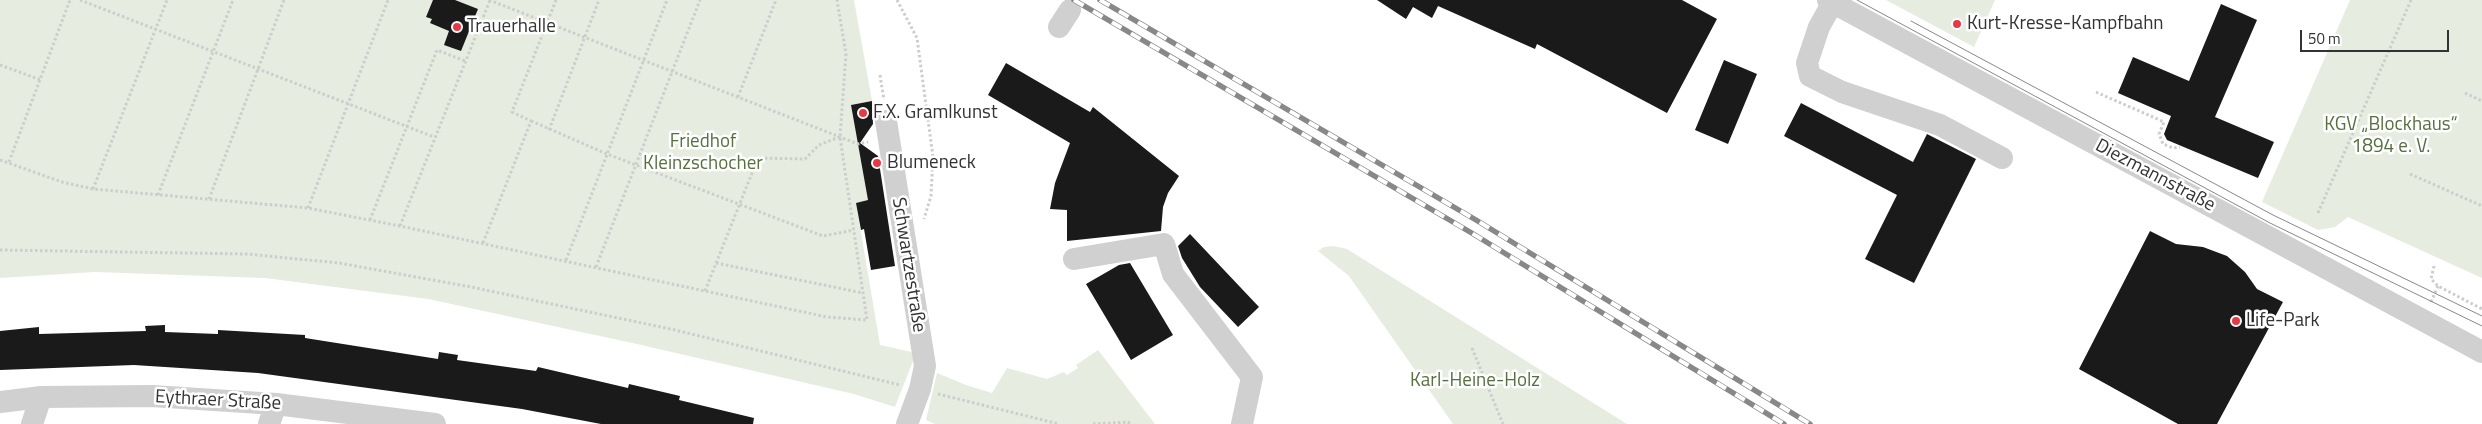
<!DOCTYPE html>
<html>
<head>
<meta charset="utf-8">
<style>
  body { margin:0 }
  #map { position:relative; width:2482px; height:424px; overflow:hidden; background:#fff; font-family:"Titillium Web",sans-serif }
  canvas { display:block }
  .scale { position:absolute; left:2300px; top:30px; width:149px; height:22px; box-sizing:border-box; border:2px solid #333; border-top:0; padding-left:6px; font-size:15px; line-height:18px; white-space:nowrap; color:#333; -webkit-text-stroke:4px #fff; paint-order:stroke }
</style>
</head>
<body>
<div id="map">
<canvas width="2482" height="424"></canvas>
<div class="scale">50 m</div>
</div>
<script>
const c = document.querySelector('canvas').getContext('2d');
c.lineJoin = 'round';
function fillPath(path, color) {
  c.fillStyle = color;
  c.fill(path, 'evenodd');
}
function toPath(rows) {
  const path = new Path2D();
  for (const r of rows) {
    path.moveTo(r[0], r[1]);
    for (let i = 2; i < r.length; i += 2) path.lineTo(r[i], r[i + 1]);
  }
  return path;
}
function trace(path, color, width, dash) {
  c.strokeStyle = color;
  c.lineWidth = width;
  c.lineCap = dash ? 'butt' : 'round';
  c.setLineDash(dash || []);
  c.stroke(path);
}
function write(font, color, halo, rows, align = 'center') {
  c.font = font + ' "Titillium Web",sans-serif';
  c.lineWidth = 5;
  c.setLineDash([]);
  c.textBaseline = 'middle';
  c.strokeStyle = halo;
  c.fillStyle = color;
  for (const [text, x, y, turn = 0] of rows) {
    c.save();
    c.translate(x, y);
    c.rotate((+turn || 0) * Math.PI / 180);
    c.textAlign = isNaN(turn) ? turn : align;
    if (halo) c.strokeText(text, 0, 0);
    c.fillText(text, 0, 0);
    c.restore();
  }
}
const green = toPath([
  [0,0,854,0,872,101,851,105,865,182,874,199,856,203,880,345,916,353,895,407,854,394,637,344,428,299,265,278,95,272,0,278],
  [1886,0,1995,0,1974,47],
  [2350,0,2482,0,2482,278,2348,217,2335,227,2318,230,2262,202],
  [1333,246,1347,249,1627,424,1453,424,1349,276,1318,251,1324,247],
  [1098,350,1155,424,935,424,926,420,937,373,966,385,992,393,1007,368,1047,379,1064,372,1067,375,1078,368,1076,365]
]);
const building = toPath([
  [433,0,455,0,478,9,461,51,444,45,449,31,430,23,432,19,426,17],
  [1377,0,1682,0,1717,19,1667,113,1537,44,1535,49,1438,6,1432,18,1413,7,1406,19],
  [2221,4,2257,20,2215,117,2274,142,2258,178,2167,140,2164,134,2171,116,2118,93,2133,57,2189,81],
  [1724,60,1757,74,1728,144,1695,130],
  [1006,63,1090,112,1093,107,1179,176,1168,193,1163,207,1161,231,1067,241,1067,210,1050,209,1055,183,1070,143,988,95],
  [872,101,873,124,860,143,878,156,895,266,871,270,864,229,861,230,856,203,868,200,851,105],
  [1801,103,1913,162,1927,134,1976,159,1914,283,1865,259,1897,195,1784,136],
  [2150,231,2176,244,2203,247,2227,256,2245,272,2257,289,2283,302,2217,424,2178,424,2079,369],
  [1190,234,1259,307,1238,327,1200,287,1182,258,1178,246],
  [1130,263,1173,335,1131,360,1086,284,1119,265],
  [165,325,165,332,218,334,218,330,305,335,305,338,438,359,439,352,458,355,457,360,536,371,538,367,628,388,629,384,680,396,679,400,754,418,753,424,601,424,522,409,258,373,134,365,0,370,0,331,39,327,39,334,146,331,145,326]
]);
const path = toPath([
  [80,0,434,137],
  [489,0,858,144,868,142],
  [897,0,917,38,933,157,931,196,924,219],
  [0,65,41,80],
  [880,75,884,100],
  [2096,92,2164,122,2159,134,2163,144,2173,148,2180,147],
  [2465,93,2482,101],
  [738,97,776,0],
  [531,121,607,154,823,236,854,230],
  [549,130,599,0],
  [0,160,62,182,93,189,308,208,400,226,827,317,867,320,840,137,846,54,837,0],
  [9,162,70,0],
  [2410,174,2482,206],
  [93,189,167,0],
  [158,195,233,0],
  [209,199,284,0],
  [308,208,388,0],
  [2318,213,2411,0],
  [370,220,437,50,465,61],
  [400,226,490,0],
  [483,243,531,121,512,112,556,0],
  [0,250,247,254,339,263,471,287,675,330,900,385],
  [566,260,667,0],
  [716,263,863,293],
  [2434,266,2431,279,2438,286,2482,309],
  [596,267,700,0],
  [705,291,758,158,805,159,819,145,839,137],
  [2431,302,2438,286],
  [1472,348,1503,424],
  [938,394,1059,424],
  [1093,424,1128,422,1130,424]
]);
const minor = toPath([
  [1828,0,2482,352],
  [1833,2,1819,27,1807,63,1810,76,1842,92,1940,125,2002,158],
  [1059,27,1070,10],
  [886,121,925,366,920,389,907,424],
  [1074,259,1164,244,1173,274,1252,377,1242,424],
  [0,402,41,397,152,396,276,404,435,424],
  [32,424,41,397],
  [269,424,276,404]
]);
const tram = toPath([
  [1857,0,2270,223,2482,326],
  [1911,21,2273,215,2482,316]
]);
const rail = toPath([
  [1074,0,1470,232,1784,424],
  [1100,0,1476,220,1810,424]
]);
const markers = [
  [1957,24,5,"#e63946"],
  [457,27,5,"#e63946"],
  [863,113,5,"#e63946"],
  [877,163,5,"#e63946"],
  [2236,321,5,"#e63946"]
];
const poiNames = [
  ["Kurt-Kresse-Kampfbahn",1967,24],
  ["Trauerhalle",467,27],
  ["F.X. Gramlkunst",873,113],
  ["Blumeneck",887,163],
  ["Life-Park",2246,321]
];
const parkNames = [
  ["KGV „Blockhaus“",2391,125],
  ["1894 e. V.",2391,147],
  ["Friedhof",703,142],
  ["Kleinzschocher",703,164],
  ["Karl-Heine-Holz",1475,381]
];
const streetNames = [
  ["Diezmannstraße",2155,176,28],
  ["Schwartzestraße",908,265,81],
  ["Eythraer Straße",218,401,3]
];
fillPath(green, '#e6ecdf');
fillPath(building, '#1a1a1a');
trace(path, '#cdcdcd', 3, [2.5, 2.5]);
trace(minor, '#d0d0d0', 22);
trace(tram, '#888', 1);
trace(rail, '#888', 5.5);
trace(rail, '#fff', 4, [11]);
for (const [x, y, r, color] of markers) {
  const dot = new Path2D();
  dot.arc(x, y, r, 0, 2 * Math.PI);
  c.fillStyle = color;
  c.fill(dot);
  trace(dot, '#fff', 2);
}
write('19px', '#333', '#fff', poiNames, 'left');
write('19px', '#56703f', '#fff', parkNames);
write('19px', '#333', '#fff', streetNames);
</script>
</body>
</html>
